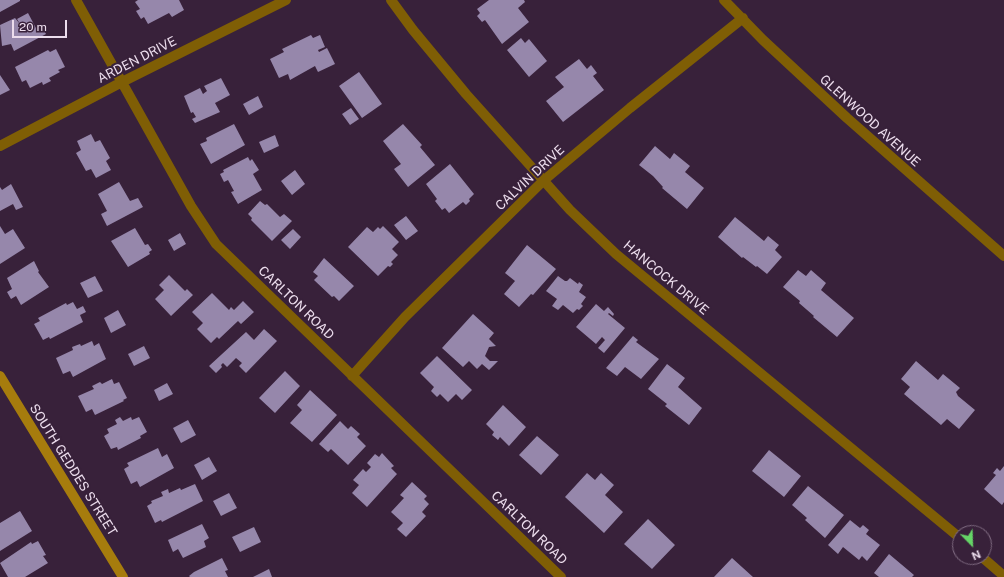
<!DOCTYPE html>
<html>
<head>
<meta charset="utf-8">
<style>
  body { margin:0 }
  #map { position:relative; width:1004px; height:577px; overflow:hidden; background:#38213a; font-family:"Public Sans",sans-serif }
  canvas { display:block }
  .north { position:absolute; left:952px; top:525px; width:40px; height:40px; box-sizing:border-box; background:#38213a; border:1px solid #806c82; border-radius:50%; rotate:157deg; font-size:11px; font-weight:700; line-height:16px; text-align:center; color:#ecdded }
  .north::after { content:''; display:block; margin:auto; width:14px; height:18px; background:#65d467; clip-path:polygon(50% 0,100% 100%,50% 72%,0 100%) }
  .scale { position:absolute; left:12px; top:20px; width:55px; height:18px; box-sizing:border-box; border:2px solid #ecdded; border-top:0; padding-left:5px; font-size:12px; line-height:14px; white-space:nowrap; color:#ecdded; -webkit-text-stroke:3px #38213a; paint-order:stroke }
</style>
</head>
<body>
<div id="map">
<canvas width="1004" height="577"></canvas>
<div class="north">N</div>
<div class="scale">20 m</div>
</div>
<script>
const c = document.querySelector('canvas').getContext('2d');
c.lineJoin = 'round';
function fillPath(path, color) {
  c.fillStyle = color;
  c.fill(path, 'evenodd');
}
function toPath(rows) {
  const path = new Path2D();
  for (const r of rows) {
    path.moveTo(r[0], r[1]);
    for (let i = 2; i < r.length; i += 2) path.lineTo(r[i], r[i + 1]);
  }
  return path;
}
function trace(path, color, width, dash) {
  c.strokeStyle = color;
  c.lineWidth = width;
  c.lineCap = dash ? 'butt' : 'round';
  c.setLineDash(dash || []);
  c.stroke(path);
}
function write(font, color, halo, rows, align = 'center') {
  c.font = font + ' "Public Sans",sans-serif';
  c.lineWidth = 4;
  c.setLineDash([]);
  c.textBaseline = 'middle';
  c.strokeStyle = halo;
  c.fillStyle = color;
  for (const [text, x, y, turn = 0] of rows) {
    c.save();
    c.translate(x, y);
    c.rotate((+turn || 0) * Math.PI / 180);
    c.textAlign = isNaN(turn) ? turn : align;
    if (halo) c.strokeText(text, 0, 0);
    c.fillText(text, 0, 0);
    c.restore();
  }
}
const building = toPath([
  [0,0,20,0,20,1,0,12],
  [138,0,179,0,184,10,172,17,169,13,148,24,144,17,141,19,136,11,140,9,135,2],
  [489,0,524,0,525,2,518,8,529,22,502,44,485,20,482,22,477,16,480,13,477,9],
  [28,13,37,30,42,27,46,34,14,51,11,44,2,46,0,25,15,18,20,24,17,19],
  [311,35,313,38,320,35,325,47,318,50,319,52,327,48,335,64,318,72,315,66,290,80,288,74,279,78,270,59,284,52,282,49],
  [521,38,525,43,529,39,547,61,529,77,507,50],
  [56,49,65,67,58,70,60,72,49,78,51,81,43,85,42,82,30,88,26,80,22,82,15,67,48,50,50,52],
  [579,59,587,69,591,65,597,73,593,76,604,90,563,122,546,101,564,87,555,77],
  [359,72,382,104,362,118,339,86],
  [0,75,10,90,0,95],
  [221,78,230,95,215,103,220,112,195,123,192,119,196,117,193,112,191,113,184,96,200,88,203,94,207,91,204,86],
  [258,96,263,107,249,115,243,104],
  [351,108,359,119,350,125,342,114],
  [234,124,245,145,211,164,200,144,207,141,206,138],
  [403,124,422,145,420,147,435,165,408,187,394,169,401,164,383,141],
  [91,134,95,142,100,140,110,158,106,161,111,170,96,178,91,169,86,171,76,153,81,150,77,141],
  [275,135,279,146,264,153,259,142],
  [655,146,670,159,674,153,690,166,685,172,704,188,687,209,662,188,663,187,653,176,639,165],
  [248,157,250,161,252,159,259,170,253,174,262,190,238,204,231,192,234,191,228,180,224,182,220,174,224,172,223,170],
  [450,164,474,194,469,199,470,201,466,205,463,202,449,213,445,208,442,210,435,201,437,199,426,184],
  [295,170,305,184,292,195,281,181],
  [119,182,130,201,138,198,143,207,107,226,101,214,107,211,98,194],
  [11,184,23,207,16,210,13,204,0,211,0,187,2,190],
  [260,201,265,205,267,204,280,217,284,214,292,221,272,241,251,220,252,218,248,214],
  [406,216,418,231,406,240,394,225],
  [735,217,764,241,768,236,779,245,775,250,782,257,767,274,757,266,756,267,743,257,742,258,718,237],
  [0,226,5,234,13,229,25,248,0,264],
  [383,226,399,242,392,249,398,255,391,262,393,264,390,267,388,266,378,276,348,247,367,227,373,232,378,227,380,229],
  [135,228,145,245,148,244,152,250,149,252,150,254,128,267,111,241],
  [293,229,301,237,290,249,281,240],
  [180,233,186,244,174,251,168,240],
  [527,245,556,269,533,295,531,294,519,307,504,294,515,281,505,273],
  [324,258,354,286,339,301,334,296,332,297,314,280,318,276,313,272],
  [34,261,39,271,38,272,49,287,21,305,16,296,11,299,7,292,12,289,7,278],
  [798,270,806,276,811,270,826,283,821,290,854,318,837,337,813,317,814,316,799,303,800,301,783,287],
  [169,275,185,291,187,289,193,295,171,316,155,299,164,290,159,285],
  [95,276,103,291,88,298,80,283],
  [558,276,565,281,567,281,570,278,578,284,579,282,583,285,579,292,586,297,581,304,583,306,579,310,577,309,573,313,563,305,558,310,552,306,557,299,546,291],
  [212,293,229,310,231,307,234,310,243,301,254,312,241,324,238,321,219,339,217,337,211,343,197,329,203,323,192,312],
  [73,302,77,309,83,306,86,312,80,315,83,322,50,339,49,337,43,340,34,324,40,321,38,318,66,303,67,305],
  [596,304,604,311,608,307,614,314,613,316,609,313,608,314,625,328,604,353,598,348,605,340,602,337,596,344,576,327],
  [118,310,126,325,111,333,104,318],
  [473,314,494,333,489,339,496,346,489,347,485,356,490,361,498,361,489,370,482,364,477,369,469,361,463,367,442,348],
  [264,329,277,341,246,373,239,366,242,363,236,358,227,367,223,363,221,365,222,367,216,373,209,366,246,332,254,340],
  [633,336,638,340,636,342,659,359,641,379,625,367,617,376,606,368],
  [92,341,94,346,99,343,106,359,73,377,70,371,63,374,56,358,73,350,72,347,80,344,81,346],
  [144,346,150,358,134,366,128,354],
  [437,356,472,390,462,400,456,394,448,402,440,394,437,397,431,391,434,387,420,373],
  [916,361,938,380,943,374,960,388,956,392,958,396,975,410,959,429,947,419,941,425,904,394,910,387,901,379],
  [667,364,685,378,678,387,702,408,689,425,665,406,667,404,648,389],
  [285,371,300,386,275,413,259,398],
  [112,379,114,384,119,382,127,398,123,400,124,401,95,415,92,409,86,412,78,396,94,389,92,386,100,382,102,384],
  [167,383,173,394,159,401,154,390],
  [310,390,337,415,312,442,290,423,302,410,297,405],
  [503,405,526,427,509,446,500,437,498,440,492,435,494,432,486,424],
  [120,417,123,421,131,417,132,420,139,417,147,432,140,436,141,438,118,450,117,447,111,449,104,436,109,433,107,429,117,424,115,420],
  [188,420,196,435,181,443,173,428],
  [340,421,348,429,351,426,360,434,357,437,366,446,348,465,331,449,328,452,319,444],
  [537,436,559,455,541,475,519,455],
  [158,448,162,457,167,454,174,468,140,487,137,481,131,484,124,469,129,466,127,463],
  [769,450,801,476,784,497,752,471],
  [382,453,394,466,391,468,397,474,367,507,352,493,359,485,353,480,363,469,366,472,371,467,367,463,375,454,379,457],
  [209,457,217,471,202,480,194,465],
  [1004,466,1004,502,1002,505,984,489,996,475,993,473,997,468,1000,471],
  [587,473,595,480,601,473,614,485,605,495,623,512,604,533,565,497],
  [412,482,427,496,424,499,429,504,422,512,426,516,406,537,397,529,403,523,391,512,404,498,400,495],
  [195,484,203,501,162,522,161,520,155,523,147,506,152,503,151,501,163,496,161,492,168,489,169,493,180,488,181,490],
  [808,486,844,515,825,538,805,520,807,518,792,505],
  [229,493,237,508,221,516,213,501],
  [20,511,32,531,0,551,0,523],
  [648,519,675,545,652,569,624,544],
  [850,520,860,528,863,525,869,530,866,534,880,545,867,561,862,556,859,560,843,547,838,554,828,545],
  [202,524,209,538,204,541,206,547,183,558,178,549,173,552,168,540],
  [254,527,261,542,240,552,232,537],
  [38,541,46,555,43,556,48,563,25,577,8,577,0,563,31,542,32,544],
  [889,554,914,575,912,577,879,577,874,573],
  [222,558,228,570,225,571,228,577,190,577,189,576,194,572],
  [732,558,753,577,714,577],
  [269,569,272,577,253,577]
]);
const minor = toPath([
  [76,0,191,206,216,244,561,577],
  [391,0,413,30,466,94,570,210,616,254,960,538],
  [724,0,763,40,847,118,1004,256],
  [0,146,122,82,286,0],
  [352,376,405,317,543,181,630,108,743,18],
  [982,557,1004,576]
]);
const secondary = toPath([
  [0,376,123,577]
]);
const streetNames = [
  ["ARDEN DRIVE",137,60,-27],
  ["GLENWOOD AVENUE",870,121,42],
  ["CALVIN DRIVE",530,178,-43],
  ["HANCOCK DRIVE",666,278,40],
  ["CARLTON ROAD",296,303,44],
  ["SOUTH GEDDES STREET",73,470,58],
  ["CARLTON ROAD",529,528,44]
];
fillPath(building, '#9687ab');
trace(minor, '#7f5e05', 10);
trace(secondary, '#a67c0d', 10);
write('13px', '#ecdded', '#38213a', streetNames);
</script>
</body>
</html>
